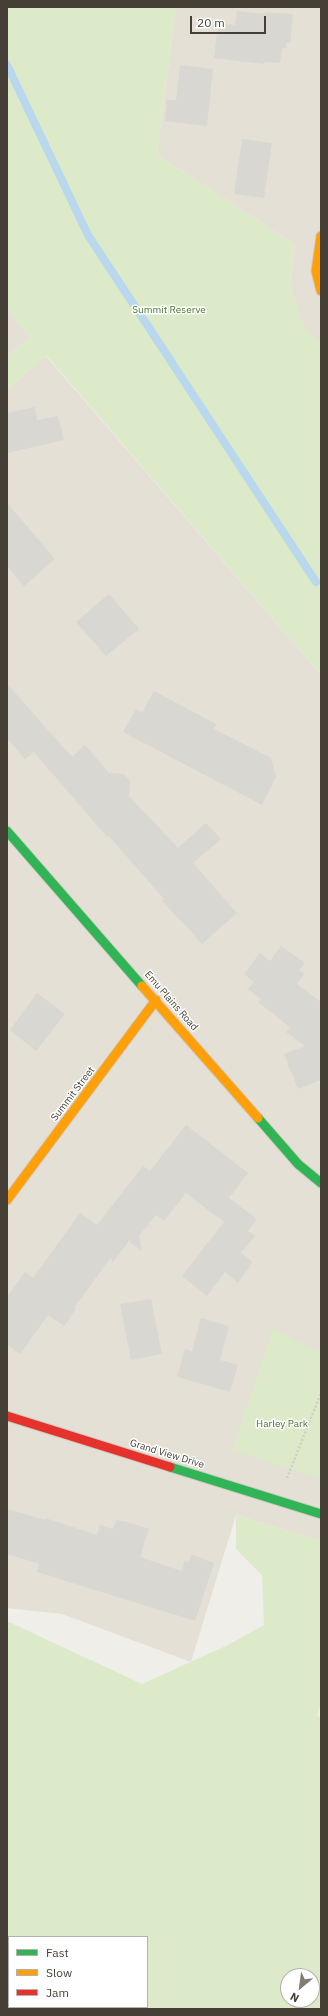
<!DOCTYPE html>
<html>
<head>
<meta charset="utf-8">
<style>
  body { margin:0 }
  #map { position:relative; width:328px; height:2016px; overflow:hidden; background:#f0eee9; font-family:"IBM Plex Sans",sans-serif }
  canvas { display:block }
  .frame { position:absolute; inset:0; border:8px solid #453f35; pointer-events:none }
  .legend { position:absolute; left:8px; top:1936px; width:140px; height:72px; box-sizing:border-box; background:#fff; border:1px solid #b5b2ae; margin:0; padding:5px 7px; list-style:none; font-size:12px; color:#453f35 }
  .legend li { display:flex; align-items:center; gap:8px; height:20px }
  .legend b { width:20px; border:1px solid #b5b2ae }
  .north { position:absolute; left:280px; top:1968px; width:40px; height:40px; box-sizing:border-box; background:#fff; border:1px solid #b5b2ae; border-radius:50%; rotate:209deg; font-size:11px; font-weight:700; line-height:16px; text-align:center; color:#453f35 }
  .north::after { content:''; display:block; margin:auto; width:14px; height:18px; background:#817c74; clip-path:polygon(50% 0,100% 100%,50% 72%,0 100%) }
  .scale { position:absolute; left:190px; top:16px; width:76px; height:18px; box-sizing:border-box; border:2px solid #453f35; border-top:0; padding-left:5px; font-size:12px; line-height:14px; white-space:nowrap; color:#453f35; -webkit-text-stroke:3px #fff; paint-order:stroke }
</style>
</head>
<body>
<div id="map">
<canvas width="328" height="2016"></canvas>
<div class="frame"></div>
<ul class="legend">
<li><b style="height:5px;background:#30b455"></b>Fast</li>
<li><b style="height:5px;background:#ff9f0a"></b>Slow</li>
<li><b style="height:5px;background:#e5322d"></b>Jam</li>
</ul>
<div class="north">N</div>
<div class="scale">20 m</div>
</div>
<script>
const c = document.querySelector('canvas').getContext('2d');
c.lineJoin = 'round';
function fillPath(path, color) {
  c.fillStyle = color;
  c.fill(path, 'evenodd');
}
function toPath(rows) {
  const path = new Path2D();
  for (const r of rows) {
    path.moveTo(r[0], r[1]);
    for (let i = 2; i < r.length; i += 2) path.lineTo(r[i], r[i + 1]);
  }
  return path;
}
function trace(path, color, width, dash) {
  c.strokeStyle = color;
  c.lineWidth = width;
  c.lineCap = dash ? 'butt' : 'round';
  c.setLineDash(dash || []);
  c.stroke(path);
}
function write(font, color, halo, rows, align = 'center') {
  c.font = font + ' "IBM Plex Sans",sans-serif';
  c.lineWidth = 3;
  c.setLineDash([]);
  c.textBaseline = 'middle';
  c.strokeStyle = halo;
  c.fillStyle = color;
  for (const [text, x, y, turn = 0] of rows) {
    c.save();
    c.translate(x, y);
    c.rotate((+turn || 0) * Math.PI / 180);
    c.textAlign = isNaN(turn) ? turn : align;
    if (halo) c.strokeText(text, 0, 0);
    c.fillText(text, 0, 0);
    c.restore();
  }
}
const residential = toPath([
  [176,7,321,7,321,378,290,287,295,245,157,154],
  [7,310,30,337,7,357],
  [46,356,321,675,321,1541,236,1515,191,1662,62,1614,7,1608,7,390]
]);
const green = toPath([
  [7,7,176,7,157,154,295,245,290,287,305,329,321,341,321,675,47,356,7,390,7,357,30,337,7,310],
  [273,1328,321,1353,321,1479,232,1450],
  [236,1515,321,1541,321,1704,317,1716,321,1718,321,2009,7,2009,7,1624,9,1622,142,1684,228,1645,264,1625,262,1575,236,1549],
  [9,1937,147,1937,147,2007,9,2007],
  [288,1976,312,1976,312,2000,288,2000]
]);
const stream = toPath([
  [7,65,88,235,316,582]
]);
const building = toPath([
  [237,11,265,14,265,12,293,14,290,43,286,42,286,48,282,48,280,63,264,62,264,64,214,58,218,23,235,25],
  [180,65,213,69,207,126,165,121,167,100,176,100],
  [242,139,272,143,264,198,234,194],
  [35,407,37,420,58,416,64,440,7,453,7,413],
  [7,503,55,559,24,586,7,566],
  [109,594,139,629,106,656,76,622],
  [7,684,72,757,85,745,109,773,124,774,130,781,129,796,178,848,206,823,221,839,193,863,237,913,202,944,181,920,180,921,162,900,164,899,109,836,107,837,34,752,25,759,7,738],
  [154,691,216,724,214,729,271,758,276,777,262,805,123,732,136,709,142,712],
  [281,946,305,963,299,970,304,974,297,984,321,1002,321,1080,298,1089,284,1054,305,1046,286,1032,290,1027,258,1002,261,999,248,989,254,982,244,974,260,953,270,961],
  [37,993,65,1014,36,1051,10,1030],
  [186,1125,248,1173,229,1198,257,1219,248,1231,255,1236,241,1253,253,1262,238,1283,225,1272,207,1296,182,1276,224,1222,186,1193,164,1221,156,1215,139,1236,142,1251,129,1241,112,1263,111,1257,74,1308,76,1309,64,1326,48,1315,20,1354,7,1345,7,1297,25,1272,33,1278,80,1213,97,1225,143,1166,150,1171],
  [151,1299,162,1354,131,1360,120,1304],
  [201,1318,229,1326,220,1360,238,1365,230,1392,177,1377,185,1349,192,1351],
  [7,1509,45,1520,45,1518,97,1535,100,1525,113,1529,116,1520,127,1522,149,1529,140,1557,182,1571,185,1560,189,1562,191,1554,214,1563,195,1621,37,1572,39,1564,7,1554]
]);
const path = toPath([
  [287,1478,321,1393]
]);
const fast = toPath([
  [7,831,142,986],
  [258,1118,298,1164,321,1183],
  [170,1467,321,1514]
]);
const slow = toPath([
  [321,236,316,271,321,291],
  [142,986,258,1118],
  [7,1200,156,1000]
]);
const jam = toPath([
  [7,1416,170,1467]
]);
const parkNames = [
  ["Summit Reserve",169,310],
  ["Harley Park",282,1424]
];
const streetNames = [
  ["Emu Plains Road",171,1001,49],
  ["Summit Street",73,1094,-53],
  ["Grand View Drive",167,1454,17]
];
fillPath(residential, '#e4e0d6');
fillPath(green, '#dceac9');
trace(stream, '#b9d8ed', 8);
fillPath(building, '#d9d7d1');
trace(fast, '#cecbc0', 11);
trace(slow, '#cecbc0', 11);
trace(jam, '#cecbc0', 11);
trace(path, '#d1ceca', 2.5, [2, 2]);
trace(fast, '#30b455', 9);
trace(slow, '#ff9f0a', 9);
trace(jam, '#e5322d', 9);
write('10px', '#447629', '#fff', parkNames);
write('10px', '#453f35', '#fff', streetNames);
</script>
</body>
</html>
